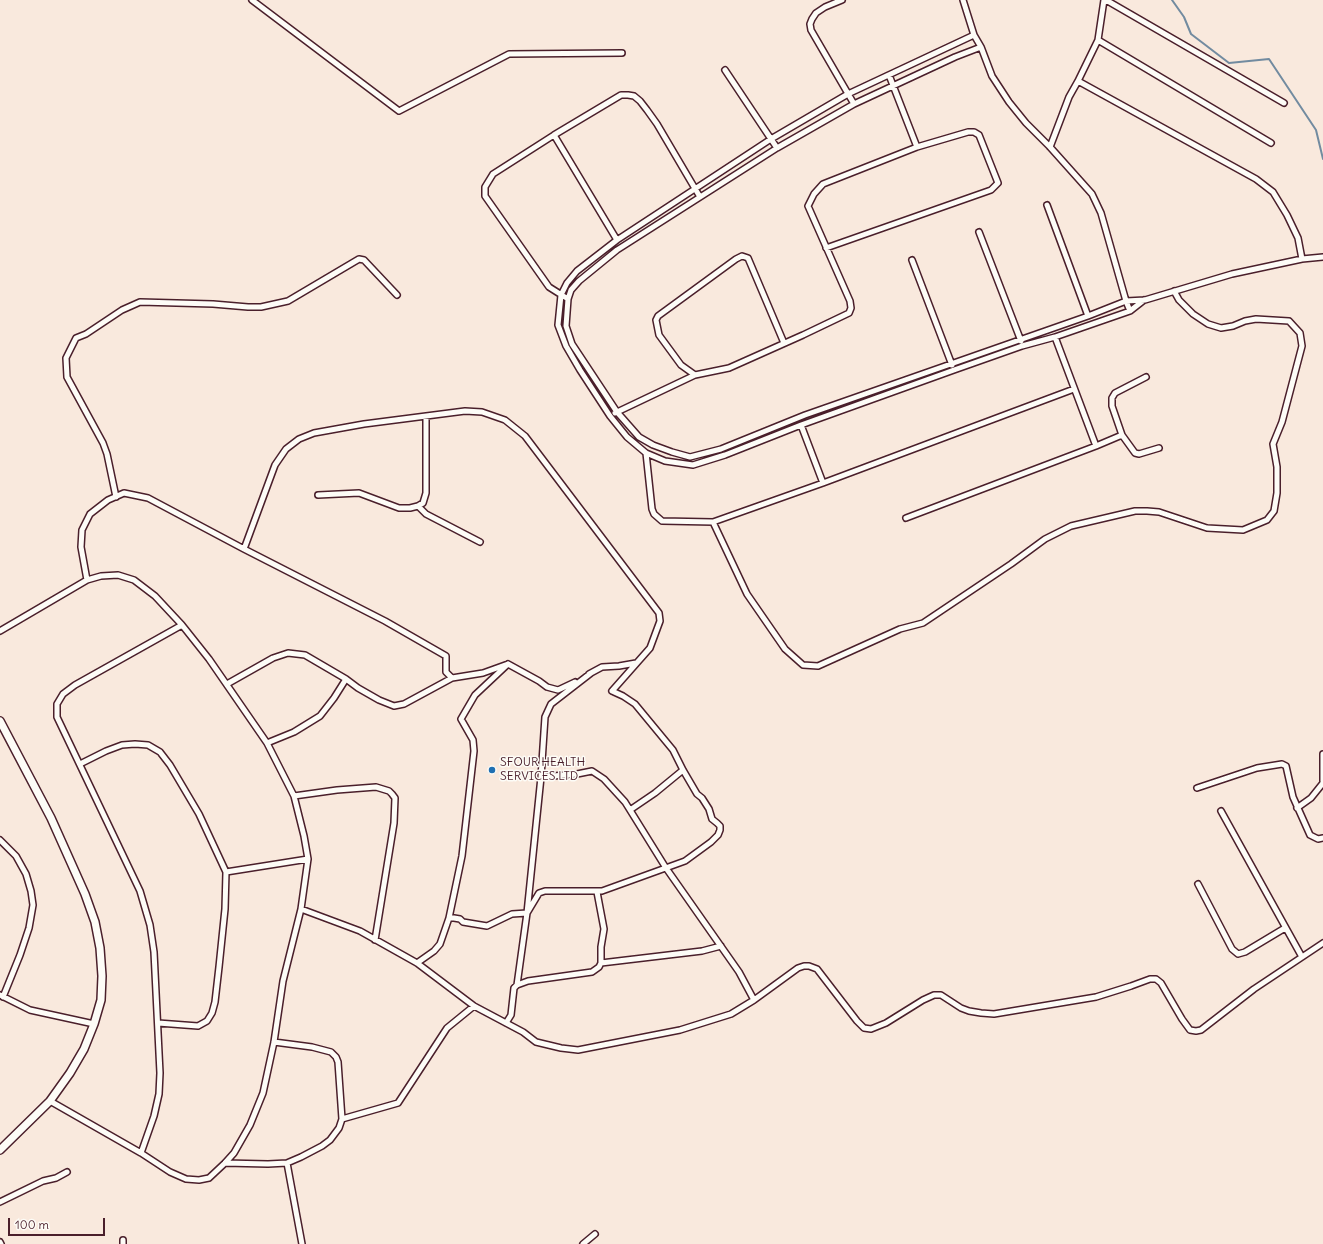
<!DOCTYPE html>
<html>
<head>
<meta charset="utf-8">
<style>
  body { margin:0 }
  #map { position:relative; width:1323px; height:1244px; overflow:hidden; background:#f9e9dd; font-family:Delius,sans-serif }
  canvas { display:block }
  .scale { position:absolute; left:8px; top:1218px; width:97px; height:18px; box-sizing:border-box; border:2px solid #4a1f2b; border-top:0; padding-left:5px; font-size:12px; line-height:14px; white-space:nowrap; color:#4a1f2b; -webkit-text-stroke:3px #fdfcf7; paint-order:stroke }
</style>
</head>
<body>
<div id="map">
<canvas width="1323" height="1244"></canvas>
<div class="scale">100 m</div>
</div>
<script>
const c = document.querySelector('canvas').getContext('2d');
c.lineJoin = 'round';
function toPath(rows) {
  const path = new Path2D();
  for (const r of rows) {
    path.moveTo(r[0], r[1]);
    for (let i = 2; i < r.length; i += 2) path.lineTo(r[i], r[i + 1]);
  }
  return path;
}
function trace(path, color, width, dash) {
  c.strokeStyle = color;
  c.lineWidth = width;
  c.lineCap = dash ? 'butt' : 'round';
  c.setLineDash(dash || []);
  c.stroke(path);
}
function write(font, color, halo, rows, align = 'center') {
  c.font = font + ' Delius,sans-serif';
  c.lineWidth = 3;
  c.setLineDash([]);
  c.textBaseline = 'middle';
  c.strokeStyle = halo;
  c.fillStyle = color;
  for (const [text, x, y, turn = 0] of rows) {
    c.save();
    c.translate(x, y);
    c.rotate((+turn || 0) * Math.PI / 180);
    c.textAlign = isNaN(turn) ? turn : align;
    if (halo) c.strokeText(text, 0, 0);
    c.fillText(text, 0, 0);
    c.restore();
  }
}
const stream = toPath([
  [1172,0,1184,17,1191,34,1229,63,1269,59,1316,130,1323,159]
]);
const street = toPath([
  [252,0,399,111,509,54,622,53],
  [842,0,825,7,816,13,812,19,810,24,811,30,854,104],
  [963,0,974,35,981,47,992,76,1009,102,1026,123,1050,147,1092,194,1101,213,1126,301,1130,311],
  [1106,0,1284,103],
  [974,35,848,94,771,139,617,240,577,271,567,283,561,295,558,325,566,346,580,370,610,416,627,437,646,453,665,461,693,465,725,455,801,425,954,370,1022,346,1055,337,1130,311,1144,300],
  [1098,40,1271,143],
  [981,47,955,57,854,104,777,148,617,250,579,281,571,290,568,299,566,326,572,344,617,412,639,437,653,445,672,452,690,457,721,449,805,415,1088,316,1126,301,1145,300,1232,274,1302,259,1323,257],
  [725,70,777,148],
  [1078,81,1256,179,1273,192,1287,215,1298,238,1302,259],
  [554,135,617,240],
  [1050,147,1069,97,1078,81,1098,40,1104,0],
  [1047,205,1088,316],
  [979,232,1021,341],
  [826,248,991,190,998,183,979,135,974,132,968,132,917,147],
  [912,260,952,365],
  [568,299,549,287,485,196,485,187,493,174,554,135,621,95,628,95,634,96,640,101,647,110,657,124,700,197],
  [784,343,748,258,742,256,736,259,658,316,656,320,659,335,681,365,695,375,729,368,803,335,849,313,851,308,850,301,808,206,814,194,823,184,917,147,889,75],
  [615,413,695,375],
  [1122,435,1135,453,1139,454,1159,448],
  [1096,446,1122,435,1112,406,1112,398,1115,393,1146,377],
  [646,453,652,509,654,514,662,521,713,522,823,483,801,425],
  [823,483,1074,389],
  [318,495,359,493,399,508,410,508,418,506,423,503,426,493,426,416],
  [116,497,107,454,103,443,67,377,66,358,76,338,86,334,122,310,140,302,213,304,248,307,261,307,288,301,359,259,364,260,397,295],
  [418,506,426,514,480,542],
  [906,518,1096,446,1055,337],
  [713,522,747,594,785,649,803,665,818,666,900,629,923,623,1011,564,1045,539,1071,526,1135,511,1147,511,1159,512,1207,528,1243,530,1267,520,1274,511,1277,493,1277,467,1273,444,1282,422,1302,346,1300,333,1289,321,1256,319,1245,321,1233,326,1221,328,1208,324,1193,314,1179,300,1174,291],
  [244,549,275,465,286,449,299,439,314,433,364,424,465,411,482,412,505,420,525,436,659,613,660,621,650,648,612,691],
  [87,580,81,547,82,530,90,514,108,500,124,493,148,498,244,549,385,621,446,656,446,672,452,678,404,704,394,706,379,700,358,688,346,679,305,655,288,653,273,658,227,684],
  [0,631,87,580,101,576,118,575,134,580,155,596,182,625,209,659,267,743,294,796,304,836,308,859,301,909,283,981,274,1042,263,1093,250,1125,234,1153,225,1163,209,1178,199,1180,186,1179,170,1172,141,1153,50,1101],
  [589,674,602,667,619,666,636,663],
  [452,678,483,673,508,664,539,681,547,687,558,690,575,682],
  [267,743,294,732,320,716,334,698,346,679],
  [1323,754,1323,781],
  [80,764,106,751,122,745,135,744,148,745,160,752,170,765,199,814,226,872,225,909,219,967,215,1002,212,1013,207,1021,198,1026,158,1023],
  [1197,788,1257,768,1282,764,1286,766,1293,797,1310,835,1318,839,1323,838],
  [294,796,337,790,376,787,389,791,392,794,395,798,394,823,375,940],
  [1297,808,1311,798,1323,783],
  [630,810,655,793,683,770],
  [1221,811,1302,957],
  [0,840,16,856,26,874,31,891,33,905,29,928,20,955,3,997],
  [226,872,308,859],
  [1198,884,1232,949,1238,954,1245,952,1285,928],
  [301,909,360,931,417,963,474,1006,523,1032,536,1042,561,1048,578,1050,680,1030,731,1014,754,1000,739,972,666,868,625,802,604,779,592,771,577,774,541,777],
  [449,918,454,918,460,919,463,922,487,926,512,914,527,913,539,893,545,891,602,891,685,861,711,842,718,835,720,830,720,826,717,823,712,819,709,809,702,798,697,794,683,770,673,750,635,704,623,696,612,691,613,690],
  [417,963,434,951,440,944,449,918,462,856,474,751,473,740,461,719,475,695,508,664],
  [601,963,702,951,721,946],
  [517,985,527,913,541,777,545,717,551,704,591,673],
  [0,995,30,1010,94,1024],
  [754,1000,798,968,804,966,809,966,817,969,857,1021,864,1028,871,1029,886,1023,923,1000,934,995,941,995,961,1008,969,1011,981,1013,994,1014,1096,997,1131,986,1150,979,1156,979,1161,983,1182,1019,1190,1030,1196,1031,1201,1030,1254,989,1323,943],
  [506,1023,511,1015,514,988,517,985,528,981,592,972,599,967,601,963,601,947,604,929,597,892],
  [342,1119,398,1103,447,1028,474,1006],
  [141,1153,154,1116,159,1094,160,1073,154,952,150,925,140,891,57,717,57,704,63,694,75,685,182,625],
  [225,1163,268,1164,287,1163,301,1157,322,1146,330,1140,339,1128,342,1119,338,1062,336,1057,331,1052,312,1047,274,1042],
  [287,1163,302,1244],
  [0,1202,43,1181,56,1178,67,1172],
  [123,1240,123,1244],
  [0,1242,1,1244],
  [583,1244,595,1234]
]);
const secondary = toPath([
  [0,721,51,818,85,894,95,922,100,948,102,976,101,1000,94,1024,84,1049,70,1073,50,1101,0,1150]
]);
const markers = [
  [492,770,4,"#1f6fb2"]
];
const poiNames = [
  ["SFOUR HEALTH",500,763],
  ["SERVICES LTD",500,777]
];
trace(stream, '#728ba0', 2);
trace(street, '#4a1f2b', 8);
trace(secondary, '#4a1f2b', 10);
trace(street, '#fdfcf7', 5);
trace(secondary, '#fdfcf7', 7);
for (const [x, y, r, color] of markers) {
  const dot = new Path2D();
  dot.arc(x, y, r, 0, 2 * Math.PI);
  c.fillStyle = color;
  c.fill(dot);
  trace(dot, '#fdfcf7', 1.5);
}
write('12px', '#4a1f2b', '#fdfcf7', poiNames, 'left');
</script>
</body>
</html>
